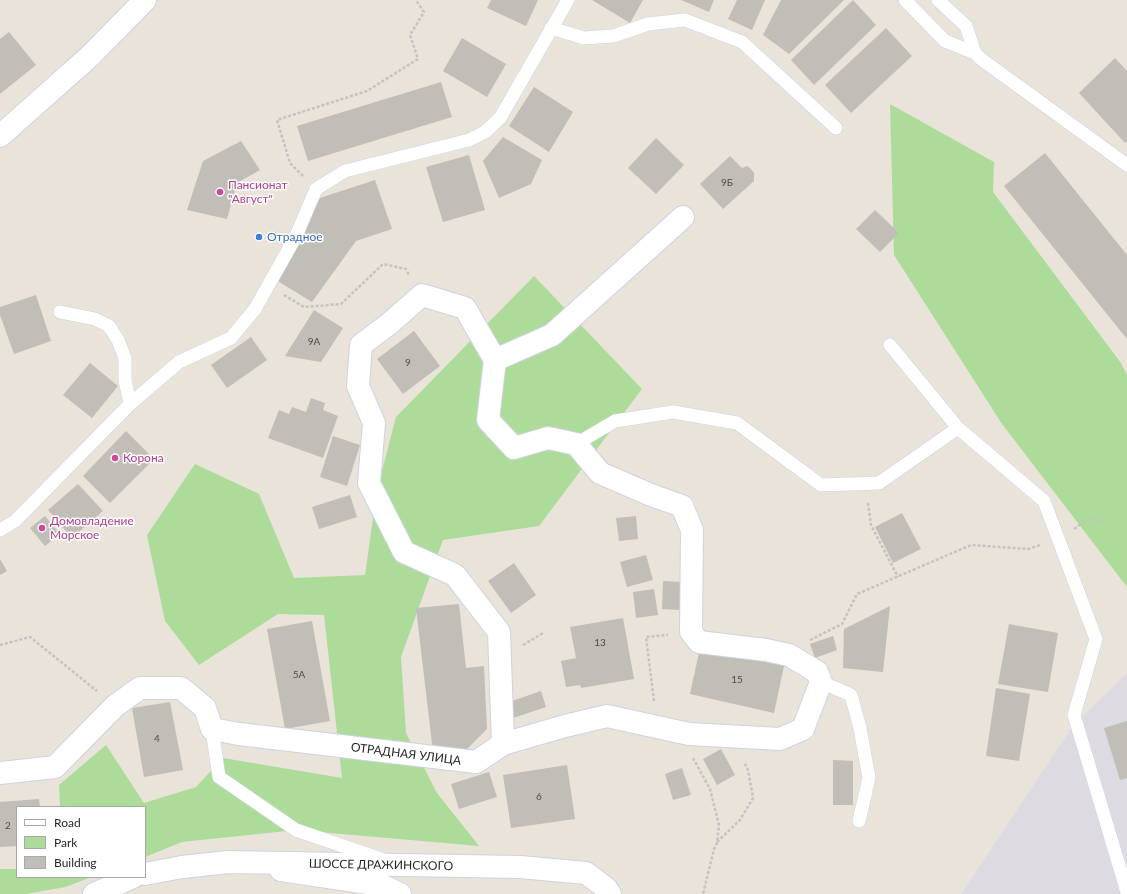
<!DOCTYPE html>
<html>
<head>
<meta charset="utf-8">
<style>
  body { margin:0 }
  #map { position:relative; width:1127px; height:894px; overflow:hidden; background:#e9e3da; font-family:Lato,sans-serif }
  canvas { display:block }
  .legend { position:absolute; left:16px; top:806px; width:130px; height:72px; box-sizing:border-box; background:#fff; border:1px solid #a9a9a9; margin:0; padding:5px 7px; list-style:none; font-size:12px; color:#272727 }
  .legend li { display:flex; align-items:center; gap:8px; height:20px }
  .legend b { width:20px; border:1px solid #a9a9a9 }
</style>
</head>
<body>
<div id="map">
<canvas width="1127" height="894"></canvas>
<ul class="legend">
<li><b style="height:5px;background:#fff"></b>Road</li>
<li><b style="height:11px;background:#addc9a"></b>Park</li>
<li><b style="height:11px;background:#c1bdb7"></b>Building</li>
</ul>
</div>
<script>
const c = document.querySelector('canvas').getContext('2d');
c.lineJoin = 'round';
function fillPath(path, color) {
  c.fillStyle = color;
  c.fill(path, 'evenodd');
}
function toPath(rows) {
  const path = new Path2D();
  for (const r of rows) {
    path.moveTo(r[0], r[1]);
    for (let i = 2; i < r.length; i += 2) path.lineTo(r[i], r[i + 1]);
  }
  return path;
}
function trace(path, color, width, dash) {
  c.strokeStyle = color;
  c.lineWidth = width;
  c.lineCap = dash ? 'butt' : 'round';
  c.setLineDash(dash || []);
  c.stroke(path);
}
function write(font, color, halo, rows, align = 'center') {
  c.font = font + ' Lato,sans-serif';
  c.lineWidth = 3;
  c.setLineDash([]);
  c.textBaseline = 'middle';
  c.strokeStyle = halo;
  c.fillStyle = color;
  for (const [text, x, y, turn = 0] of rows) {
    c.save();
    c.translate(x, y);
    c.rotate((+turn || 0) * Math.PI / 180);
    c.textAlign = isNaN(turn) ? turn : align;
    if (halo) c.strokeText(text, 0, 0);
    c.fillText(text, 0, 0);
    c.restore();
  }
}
const industrial = toPath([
  [1127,673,1127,894,961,894,1072,727]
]);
const green = toPath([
  [890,104,994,162,993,192,1121,363,1127,375,1127,587,1002,424,894,255],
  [534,276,642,389,539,526,443,540,401,657,406,733,437,793,479,846,296,830,182,842,145,857,145,807,60,807,59,785,106,745,144,803,196,787,223,758,342,778,324,615,278,614,199,665,165,621,147,535,195,464,259,494,294,578,365,575,377,490,396,417],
  [0,869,17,869,17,877,92,877,65,887,26,894,0,894]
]);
const building = toPath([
  [491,0,538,0,526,26,487,8],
  [592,0,643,0,630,23],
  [681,0,714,0,709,12],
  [737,0,765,0,752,30,728,19],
  [781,0,844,0,789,54,763,35],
  [853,0,876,25,814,85,791,60],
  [886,28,912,56,851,113,825,85],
  [9,32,36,65,0,94,0,39],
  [462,38,506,64,487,97,443,71],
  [1115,58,1127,71,1127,141,1125,143,1079,93],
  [441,82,452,117,308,161,297,126],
  [534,87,573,112,549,152,509,126],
  [503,137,542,160,531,184,499,198,483,161],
  [656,138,684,165,656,194,628,168],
  [241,141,260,170,237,183,227,219,187,210,203,161],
  [1045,153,1127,255,1127,339,1004,186],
  [469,155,485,210,443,222,426,167],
  [730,156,742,168,747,166,751,169,754,173,754,181,723,209,700,184],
  [375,180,392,229,356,241,312,302,276,280,320,198],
  [875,210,899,233,880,252,856,229],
  [36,295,51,341,14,354,0,315,0,307],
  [314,310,343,328,321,362,285,356],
  [414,331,440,366,403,394,377,359],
  [251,337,267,360,227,388,211,365],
  [90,363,118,386,92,418,63,395],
  [311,398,325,403,323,410,338,416,323,458,268,438,279,410,289,414,292,407,306,412],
  [126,431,154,459,110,503,83,476],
  [333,436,360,445,347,486,320,477],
  [78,484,103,511,72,538,48,510],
  [350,495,357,517,319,529,312,507],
  [902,513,921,549,893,563,875,527],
  [45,516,60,534,45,546,30,528],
  [636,516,638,539,619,541,616,518],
  [646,555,653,580,627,587,620,562],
  [0,559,7,571,0,575],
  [514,563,536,595,511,613,488,581],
  [663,581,681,582,680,610,662,609],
  [654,589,658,615,636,618,633,592],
  [459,604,466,668,484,666,487,729,467,749,433,752,416,608],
  [890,606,883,672,843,668,844,629],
  [623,618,634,679,581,688,580,685,566,687,561,661,576,658,570,627],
  [312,621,330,721,285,729,267,629],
  [1009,624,1058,633,1048,692,998,684],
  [833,636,837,650,815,658,810,644],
  [700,648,784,666,774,713,690,694],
  [996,688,1030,694,1019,761,986,756],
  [541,691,546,707,510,719,512,701],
  [170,702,183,770,144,777,132,708],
  [1127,721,1127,778,1120,780,1104,728],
  [721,749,735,775,717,785,703,759],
  [833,760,853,761,853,805,833,805],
  [567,765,575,819,511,828,503,775],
  [682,768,691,795,673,800,665,774],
  [489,772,497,797,459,809,451,784],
  [39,799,40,807,17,807,17,846,0,847,0,802]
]);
const path = toPath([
  [303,176,290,163,277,120,367,91,418,59,410,35,424,12,416,0],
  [284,295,304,307,341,304,383,264,406,269,409,275],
  [868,503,871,525,898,577],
  [1074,529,1088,519,1105,521],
  [810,640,842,624,857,594,971,545,1028,549,1040,545],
  [0,645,30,637,97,691],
  [523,645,543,633],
  [654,701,646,637,668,635],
  [693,758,710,789,719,825,717,843,714,849,703,894],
  [717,842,740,820,753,798,748,770,744,762]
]);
const service = toPath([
  [905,0,945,41,975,53],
  [938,0,966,26,975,53,981,59,1127,165],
  [551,28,584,38,613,36,648,24,685,20,742,42,836,128],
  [60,312,95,319,109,326,118,340,125,358,125,380,130,404],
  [890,345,958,428,1044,501,1096,639,1074,715,1127,892],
  [576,444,615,421,673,412,737,423,821,485,879,483,958,428],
  [0,530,15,521,130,404,179,362,231,338,255,309,268,286,296,236,316,189,345,171,469,140,485,132,500,118,568,0],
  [821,682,851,695,860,728,869,778,859,821],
  [212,729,219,777,296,830,381,859]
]);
const minor = toPath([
  [0,136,90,56,145,0],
  [495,360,552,335,683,217],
  [0,773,55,767,115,706,140,688,181,688,205,708,212,729,239,734,476,762,503,744,565,726,607,716,689,734,780,739,803,729,821,682,817,672,789,655,766,650,699,642,691,632,692,530,682,506,651,495,600,473,576,444,548,438,514,448,488,420,495,360,465,308,422,295,389,324,361,345,358,386,374,423,369,483,404,552,455,575,499,632,503,744],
  [281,870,381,885,400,894]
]);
const secondary = toPath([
  [145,874,182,867,228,862,520,867,586,873,606,888,610,894],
  [94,894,133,877]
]);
const markers = [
  [220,192,4,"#d1479c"],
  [259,237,4,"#3f7fe0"],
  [115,458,4,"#d1479c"],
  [42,528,4,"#d1479c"]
];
const numberNames = [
  ["9Б",727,183],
  ["9А",314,342],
  ["9",408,363],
  ["13",600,643],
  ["5А",299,675],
  ["15",737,680],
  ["4",157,739],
  ["6",539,797],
  ["2",8,826]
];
const hotelNames = [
  ["Пансионат",228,185],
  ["\"Август\"",228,199],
  ["Корона",123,458],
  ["Домовладение",50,521],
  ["Морское",50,535]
];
const shopNames = [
  ["Отрадное",267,237]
];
const streetNames = [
  ["ОТРАДНАЯ УЛИЦА",406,754,7],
  ["ШОССЕ ДРАЖИНСКОГО",381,865,1]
];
fillPath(industrial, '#dddae2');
fillPath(green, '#addc9a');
fillPath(building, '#c1bdb7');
trace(service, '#cfd2df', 14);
trace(minor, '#cfd2df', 24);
trace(secondary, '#cfd2df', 24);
trace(path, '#c3c3c3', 2.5, [3, 2]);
trace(service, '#fff', 13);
trace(minor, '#fff', 22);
trace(secondary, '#fff', 22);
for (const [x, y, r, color] of markers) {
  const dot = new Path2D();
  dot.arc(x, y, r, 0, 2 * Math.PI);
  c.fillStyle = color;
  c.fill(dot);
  trace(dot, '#fff', 1.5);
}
write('10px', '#4e4c4b', null, numberNames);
write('12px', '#b23c85', '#fff', hotelNames, 'left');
write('12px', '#366cbe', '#fff', shopNames, 'left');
write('12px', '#272727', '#fff', streetNames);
</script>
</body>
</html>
